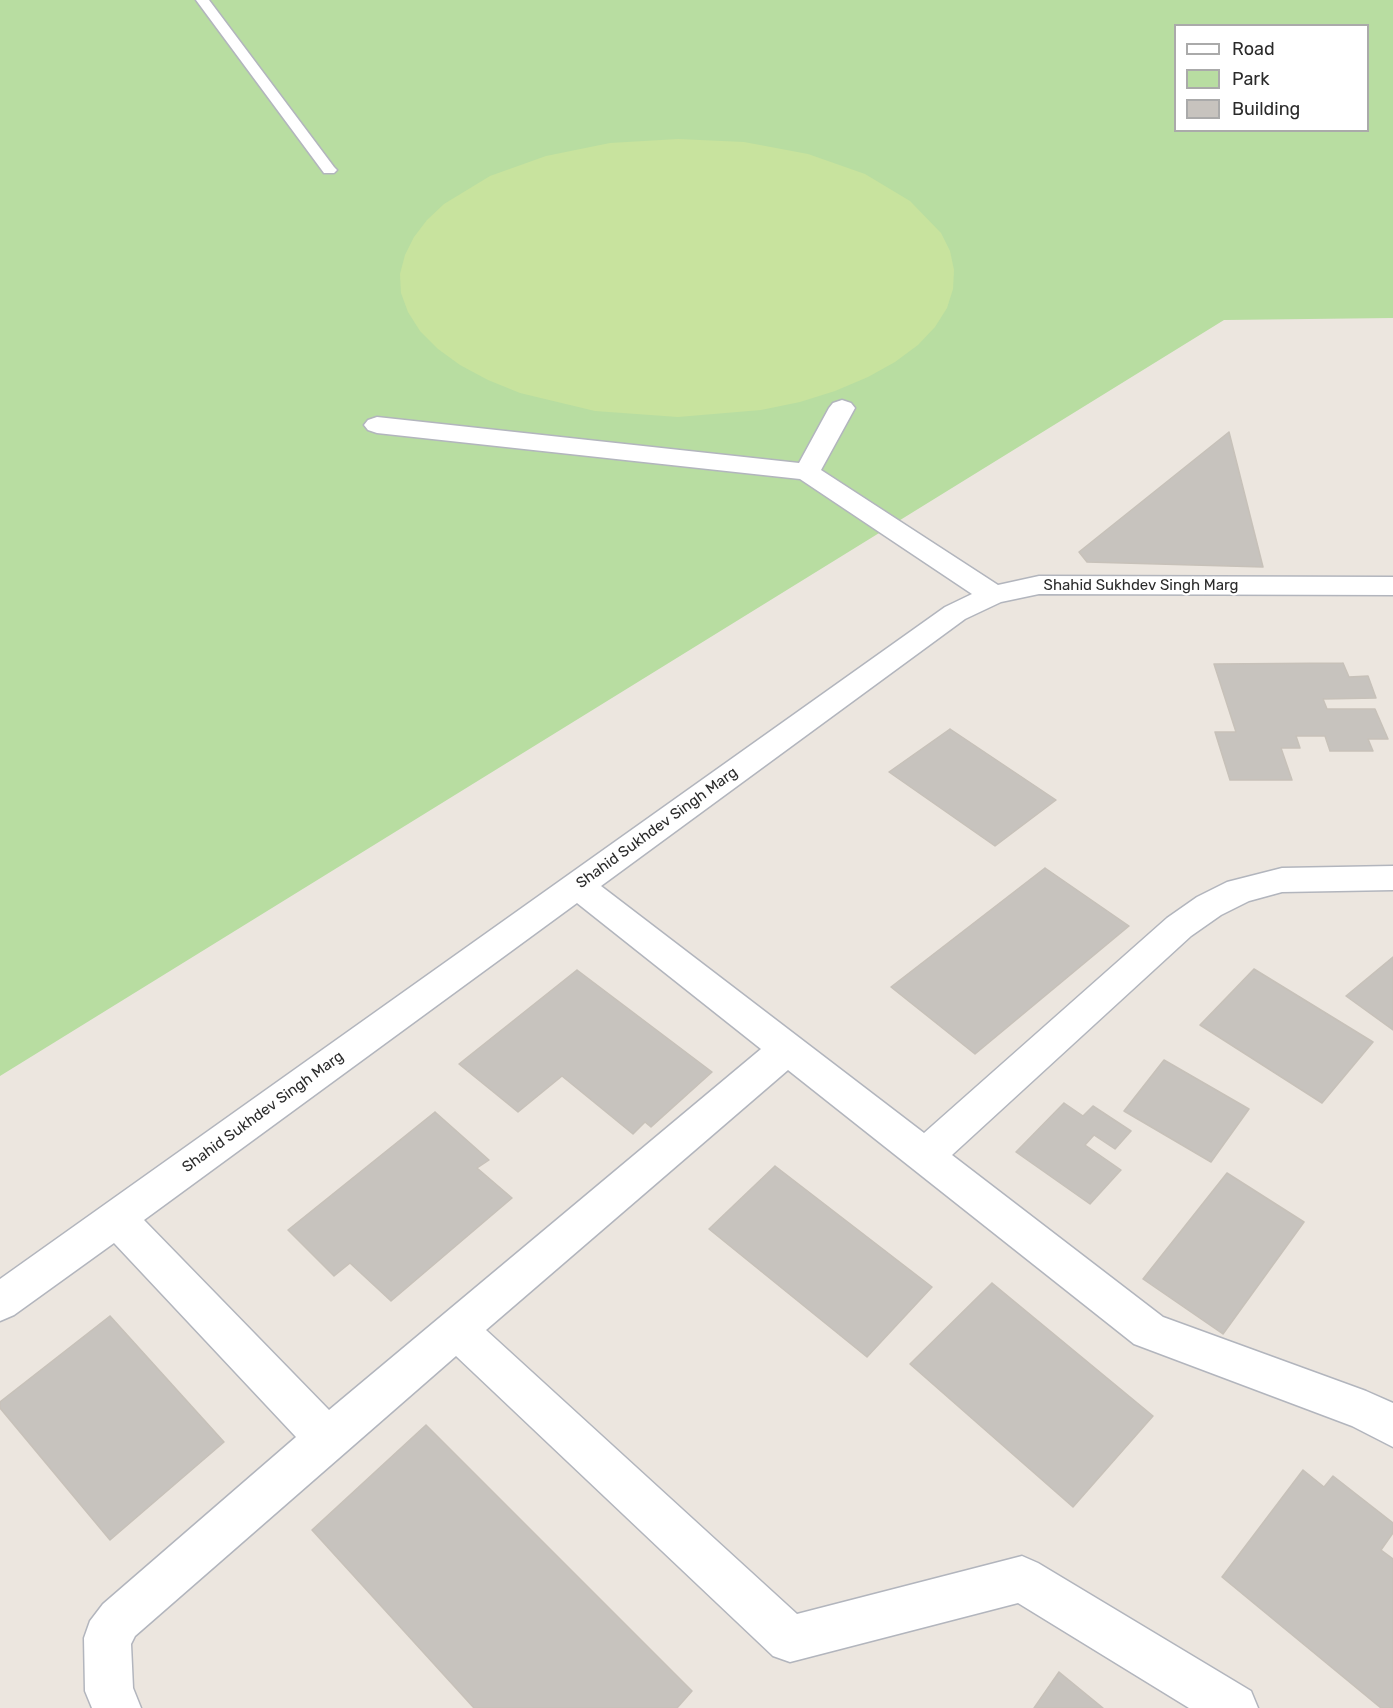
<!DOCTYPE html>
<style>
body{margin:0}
#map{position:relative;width:1393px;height:1708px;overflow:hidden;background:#ece6df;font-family:Rubik,sans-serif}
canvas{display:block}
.legend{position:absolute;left:1174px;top:24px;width:195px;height:108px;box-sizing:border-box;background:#fff;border:2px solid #aaa;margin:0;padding:8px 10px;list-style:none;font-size:18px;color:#2b2b2b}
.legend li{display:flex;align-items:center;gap:12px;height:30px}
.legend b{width:30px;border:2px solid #aaa}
</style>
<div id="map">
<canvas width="1393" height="1708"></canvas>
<ul class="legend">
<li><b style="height:8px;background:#fff"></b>Road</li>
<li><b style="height:16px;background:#b8dda1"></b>Park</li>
<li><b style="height:16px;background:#c7c3be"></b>Building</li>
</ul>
</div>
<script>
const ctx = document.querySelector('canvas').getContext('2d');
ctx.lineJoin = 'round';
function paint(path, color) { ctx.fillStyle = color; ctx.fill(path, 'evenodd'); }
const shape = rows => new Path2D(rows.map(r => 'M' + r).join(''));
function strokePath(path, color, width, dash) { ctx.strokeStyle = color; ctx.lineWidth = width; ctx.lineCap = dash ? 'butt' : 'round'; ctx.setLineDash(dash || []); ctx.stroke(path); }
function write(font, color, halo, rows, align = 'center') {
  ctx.font = font + ' Rubik,sans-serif'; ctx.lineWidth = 4.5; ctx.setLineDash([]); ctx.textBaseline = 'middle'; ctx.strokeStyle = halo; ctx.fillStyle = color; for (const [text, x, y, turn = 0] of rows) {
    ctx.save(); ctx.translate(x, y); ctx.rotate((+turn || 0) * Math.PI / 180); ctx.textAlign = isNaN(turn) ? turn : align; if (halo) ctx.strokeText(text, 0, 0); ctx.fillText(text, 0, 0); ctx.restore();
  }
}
const green = shape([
 [0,0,1393,0,1393,318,1224,320,0,1076],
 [1176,26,1368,26,1368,130,1176,130]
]);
const pitch = shape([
 [678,139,744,142,808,154,865,174,910,201,941,233,950,251,954,270,953,289,947,308,935,327,918,345,895,362,868,377,835,391,800,402,761,410,678,417,595,411,520,393,488,380,460,365,438,349,420,331,408,312,401,293,400,274,405,255,414,237,427,220,444,204,490,176,546,156,610,143]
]);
const building = shape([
 [1229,432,1263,567,1087,562,1079,552,1229,432],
 [1343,663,1349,677,1368,676,1376,698,1323,699,1327,709,1375,709,1388,739,1368,739,1373,751,1330,751,1325,736,1296,736,1300,748,1281,748,1292,780,1230,780,1215,732,1236,732,1214,664,1343,663],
 [950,729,1056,800,995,846,889,772,950,729],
 [1045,868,1129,926,975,1054,891,987,1045,868],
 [1393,957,1393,1030,1346,996,1393,957],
 [1254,969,1373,1042,1322,1103,1200,1025,1254,969],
 [577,970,712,1072,651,1127,645,1122,633,1134,562,1076,518,1112,459,1064,577,970],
 [1164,1060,1249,1109,1211,1162,1124,1111,1164,1060],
 [1064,1103,1083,1116,1093,1106,1131,1131,1115,1149,1094,1135,1085,1145,1121,1170,1090,1204,1016,1152,1064,1103],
 [435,1112,489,1160,477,1168,512,1198,391,1301,350,1263,334,1276,288,1230,435,1112],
 [775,1166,932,1287,867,1357,709,1229,775,1166],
 [1227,1173,1304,1222,1223,1334,1143,1279,1227,1173],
 [992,1283,1153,1416,1073,1507,910,1364,992,1283],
 [110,1316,224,1442,110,1540,0,1408,0,1402,110,1316],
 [426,1425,692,1691,677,1708,474,1708,312,1530,426,1425],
 [1303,1470,1324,1487,1333,1476,1393,1523,1393,1533,1381,1550,1393,1559,1393,1708,1381,1708,1222,1577,1303,1470],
 [1059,1672,1103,1708,1034,1708,1059,1672]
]);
const service = shape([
 [196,0,209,0,334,167,337,170,334,173,324,173,196,0]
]);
const minor = shape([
 [842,400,851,403,855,408,821,470,998,585,1039,576,1393,577,1393,595,1039,594,1001,602,965,619,601,886,924,1133,1167,918,1197,897,1227,882,1282,868,1393,866,1393,890,1282,892,1249,901,1221,915,1191,936,952,1155,1163,1317,1366,1391,1393,1403,1393,1447,1352,1426,1134,1344,788,1070,486,1330,797,1614,1022,1556,1038,1563,1251,1691,1258,1708,1189,1708,1018,1603,790,1662,773,1656,456,1356,135,1636,131,1644,133,1688,141,1708,92,1708,85,1691,84,1638,90,1621,103,1604,296,1437,114,1243,14,1315,0,1321,0,1279,945,607,972,594,800,479,377,433,368,430,364,425,368,420,377,417,799,463,829,408,833,403,842,400],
 [577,903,761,1049,329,1410,144,1220,577,903]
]);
const streetNames = [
 ["Shahid Sukhdev Singh Marg",1141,586],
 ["Shahid Sukhdev Singh Marg",657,828,-36],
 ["Shahid Sukhdev Singh Marg",263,1112,-36]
];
paint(green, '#b8dda1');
paint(pitch, '#c8e39e');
paint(building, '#c7c3be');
strokePath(building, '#c7c1b9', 1.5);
strokePath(service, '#b2b5bd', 3);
strokePath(minor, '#b2b5bd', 3);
paint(service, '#fff');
paint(minor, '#fff');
write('15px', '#2b2b2b', '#fff', streetNames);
</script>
